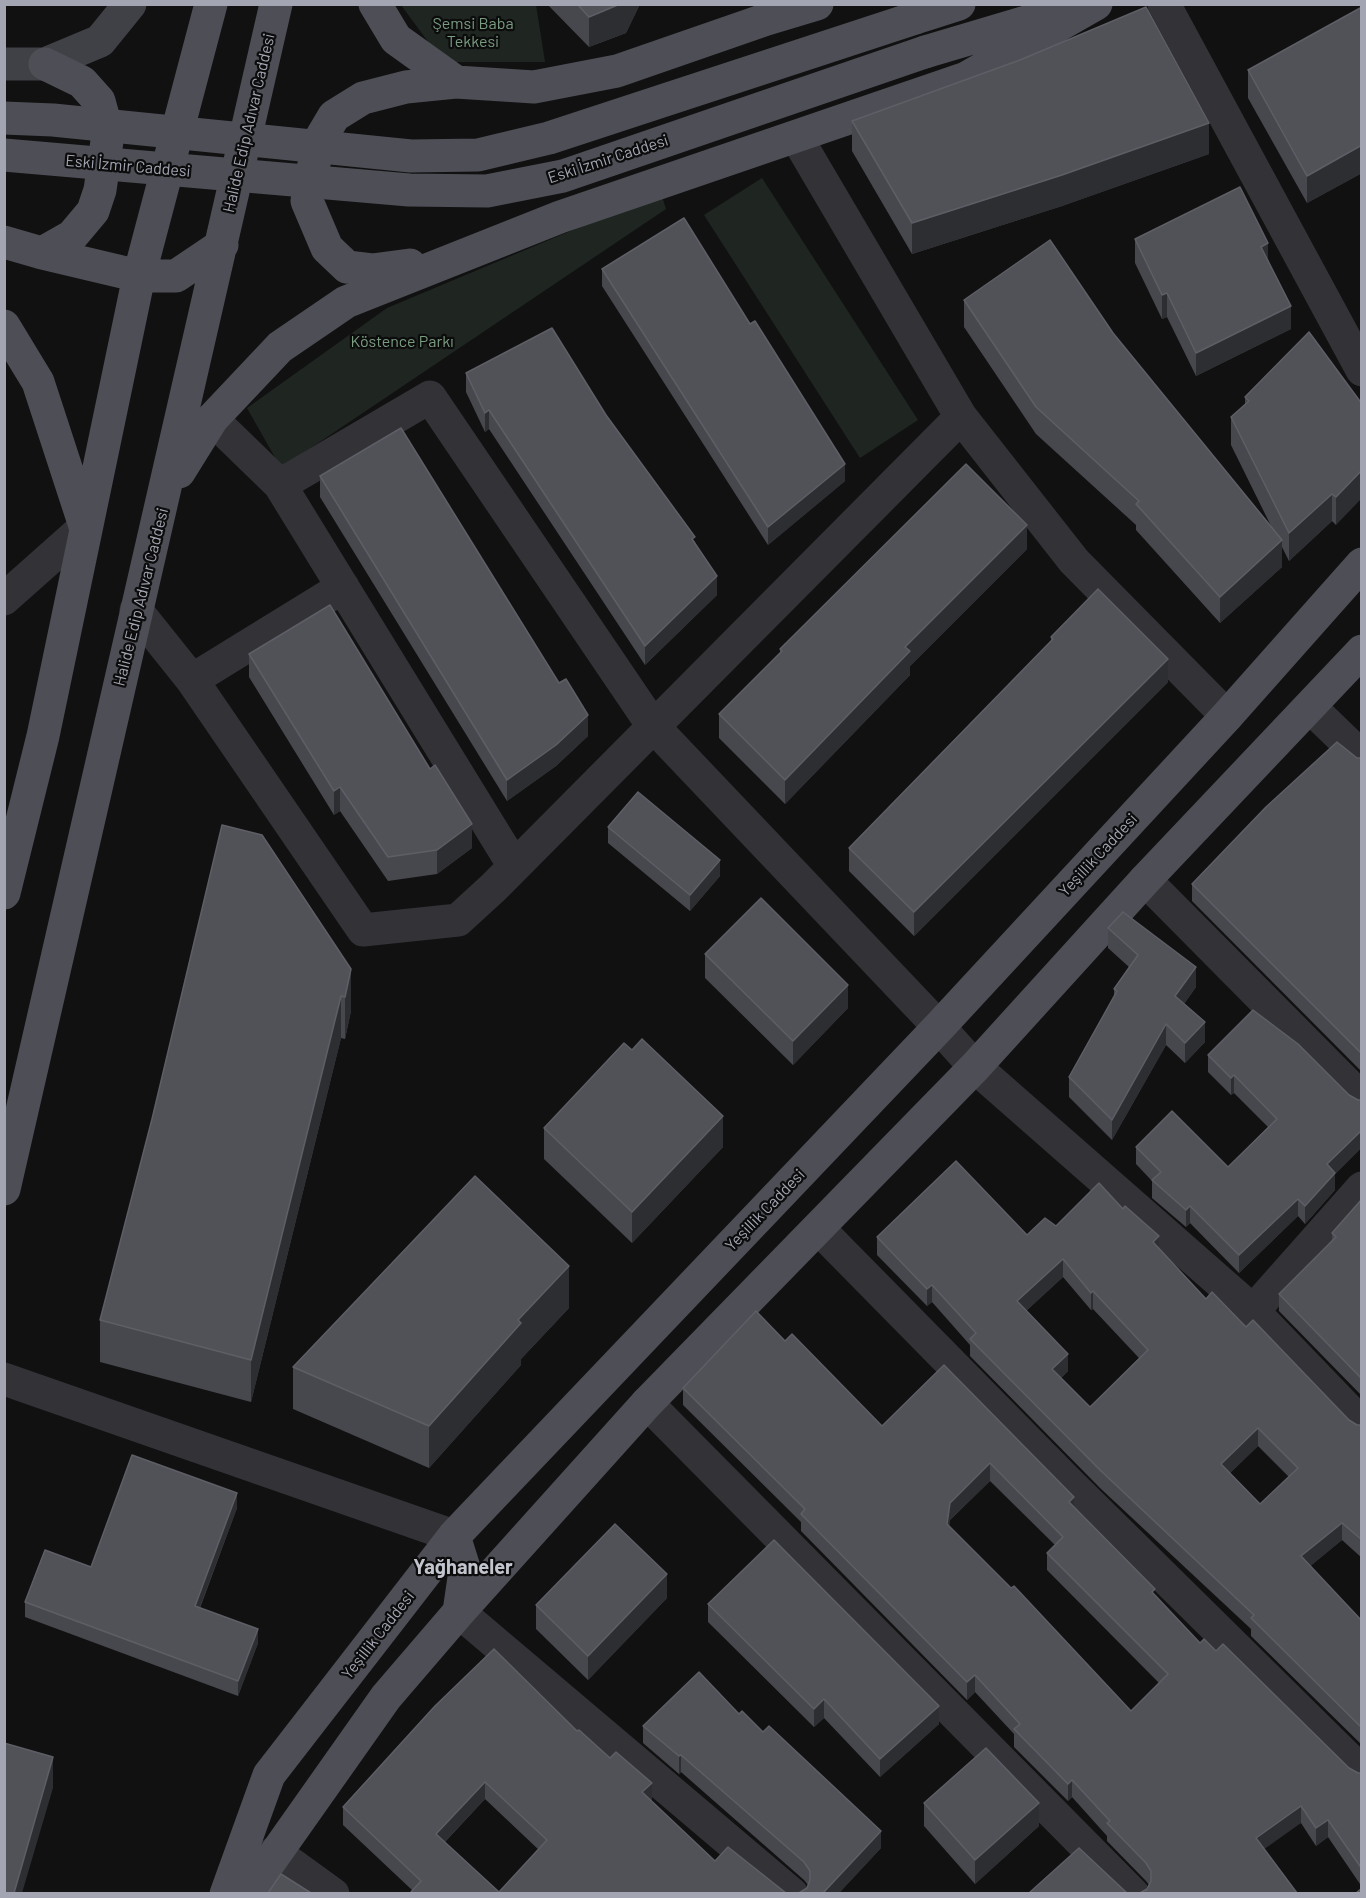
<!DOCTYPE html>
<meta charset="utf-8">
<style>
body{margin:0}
#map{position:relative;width:1366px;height:1898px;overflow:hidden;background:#111112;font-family:Barlow,sans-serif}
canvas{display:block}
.frame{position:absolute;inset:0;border:6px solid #a3a6b2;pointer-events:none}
</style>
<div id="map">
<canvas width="1366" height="1898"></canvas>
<div class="frame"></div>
</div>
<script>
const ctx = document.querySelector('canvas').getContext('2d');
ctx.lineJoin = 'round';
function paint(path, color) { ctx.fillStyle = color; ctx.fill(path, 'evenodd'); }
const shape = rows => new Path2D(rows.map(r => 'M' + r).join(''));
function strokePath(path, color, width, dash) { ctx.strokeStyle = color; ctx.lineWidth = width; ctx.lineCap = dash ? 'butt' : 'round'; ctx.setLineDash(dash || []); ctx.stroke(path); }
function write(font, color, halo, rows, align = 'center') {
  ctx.font = font + ' Barlow,sans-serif'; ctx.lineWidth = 4.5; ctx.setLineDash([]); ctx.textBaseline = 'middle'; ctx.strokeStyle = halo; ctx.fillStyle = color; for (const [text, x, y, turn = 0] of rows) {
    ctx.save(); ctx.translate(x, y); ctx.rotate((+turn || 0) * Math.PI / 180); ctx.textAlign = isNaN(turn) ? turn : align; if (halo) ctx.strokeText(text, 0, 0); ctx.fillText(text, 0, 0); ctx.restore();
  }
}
const green = shape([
 [401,5,536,5,545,62,443,62],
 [762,178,918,420,860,458,704,215],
 [661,193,666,209,281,468,247,408,387,308]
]);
const minor = shape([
 [1164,4,1362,370],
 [797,138,961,417,1074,561,1227,716],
 [212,419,280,485,514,866],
 [280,485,430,397,653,726,939,1027],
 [4,599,85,527],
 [136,610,192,680,363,930,458,920,494,887,961,417],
 [192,680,343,587],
 [1310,707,1362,757],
 [1145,880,1362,1099],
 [818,1228,1067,1481,1362,1772],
 [1253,1311,1362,1188],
 [4,1379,454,1536],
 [647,1403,1133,1894],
 [459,1612,792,1894],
 [275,1852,333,1894]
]);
const tertiary = shape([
 [939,1027,975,1067,1253,1311,1362,1424]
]);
const secondary = shape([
 [4,64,45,64,100,41,130,4]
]);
const primary = shape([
 [375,4,396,39,456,82,534,87,617,71,767,19,817,4],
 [915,18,959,4],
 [925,52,1053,14],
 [4,242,42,253,72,236,93,211,100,190,108,134,99,101,82,82,45,64],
 [42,253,139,276,176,276,222,245],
 [410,265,372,270,347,267,327,248,307,201,318,143,334,116,363,98,406,87,456,82],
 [4,326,38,382,85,526],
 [179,472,212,419,280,347,346,302,560,217,966,78,1096,4],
 [4,893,43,736,139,276,211,4],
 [4,1189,276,4],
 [454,1536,465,1571,459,1612],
 [226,1894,269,1775,454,1536,939,1027,1227,716,1362,564],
 [247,1894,386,1697,459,1612,647,1403,975,1067,1145,880,1362,651]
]);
const primaryBridge = shape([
 [4,118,53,120,411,156,478,155,549,138,915,18],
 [4,155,409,190,487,191,563,176,925,52]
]);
const wall = shape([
 [547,4,640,4,626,33,589,47],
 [1362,7,1362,173,1307,203,1248,98,1248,70],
 [852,121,1209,154,1062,206,912,254,852,151],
 [1135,239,1268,259,1291,329,1196,376,1167,317,1162,319,1135,263],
 [602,269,845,481,768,545,602,286],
 [1362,281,1362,308,1360,306,1360,282],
 [964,300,1113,333,1273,530,1231,445,1231,417,1245,404,1245,397,1362,404,1336,525,1332,521,1289,561,1282,547,1282,567,1220,623,1136,530,1136,525,1036,434,964,327],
 [466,373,606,415,695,542,717,595,645,665,489,429,485,432,466,392],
 [320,476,588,736,556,766,507,801,320,497],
 [1027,549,910,666,910,675,785,804,719,738,719,714,780,653,780,649],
 [1051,637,1168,682,914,936,849,871,849,848,1051,641],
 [249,654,430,769,472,848,437,874,388,881,340,811,334,815,249,677],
 [1357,758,1362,758,1362,1072,1192,901,1192,884],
 [608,827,720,876,690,911,608,843],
 [1108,928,1196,987,1184,1004,1205,1042,1185,1063,1166,1045,1112,1140,1069,1097,1069,1077,1114,996,1114,989,1129,967,1108,948],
 [705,954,848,1008,793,1065,705,978],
 [351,969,351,1011,345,1039,341,1038,251,1402,100,1362,100,1320],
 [1208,1055,1349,1095,1358,1100,1362,1100,1362,1147,1335,1174,1335,1190,1305,1224,1298,1216,1239,1273,1190,1223,1186,1227,1152,1198,1152,1181,1136,1164,1136,1147,1228,1167,1268,1127,1234,1093,1231,1095,1208,1072],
 [544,1128,723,1147,632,1243,544,1159],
 [1362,1199,1362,1396,1279,1311,1279,1294,1332,1241,1332,1233],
 [1056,1226,1159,1249,1206,1299,1246,1327,1349,1420,1357,1425,1362,1425,1362,1558,1342,1540,1310,1566,1362,1621,1362,1745,1251,1636,1251,1629,1100,1488,970,1356,970,1345,932,1302,927,1306,877,1255,877,1237,1027,1235],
 [1063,1277,1091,1310,1093,1309,1139,1358,1090,1407,1061,1378,1068,1371,1026,1311],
 [1258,1446,1289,1477,1260,1504,1230,1473],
 [569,1308,521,1359,521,1365,429,1468,293,1409,293,1367],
 [785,1341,882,1426,944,1365,1155,1596,1200,1643,1216,1651,1349,1768,1358,1773,1362,1773,1362,1887,1328,1837,1316,1846,1301,1823,1147,1889,1149,1885,1146,1881,1107,1841,1107,1836,1072,1797,1068,1801,1014,1747,1014,1734,975,1692,967,1700,801,1531,801,1522,683,1405,683,1388],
 [990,1481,1055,1545,1047,1553,1047,1570,1159,1683,1131,1711,949,1526,950,1520],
 [237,1508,200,1608,258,1643,238,1696,25,1617,25,1602,91,1567],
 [667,1598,588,1680,536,1629,536,1605],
 [708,1604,939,1724,880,1777,824,1718,814,1727,708,1622],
 [739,1714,881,1848,839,1893,799,1893,807,1888,808,1885,804,1880,681,1772,679,1774,643,1743,643,1726],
 [577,1731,652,1800,651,1801,715,1861,786,1893,411,1893,412,1890,343,1825,343,1807],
 [485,1799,539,1850,499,1892,445,1842],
 [924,1803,1039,1826,975,1884,924,1826]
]);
const shadedWall = shape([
 [620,4,640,4,626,33,589,47,589,17],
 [1209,123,1209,154,1062,206,912,254,912,223],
 [1362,145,1362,173,1307,203,1307,176],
 [1268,243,1268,267,1261,247],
 [1167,293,1167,317,1162,319,1162,295],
 [1291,306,1291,329,1196,376,1196,353],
 [489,410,489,429,485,432,485,413],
 [845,464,845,481,768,545,768,527],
 [1362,470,1362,498,1336,525,1336,497],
 [1332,494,1332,521,1289,561,1289,533],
 [1027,525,1027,549,910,666,910,675,785,804,785,780,905,647],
 [1282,540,1282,567,1220,623,1220,597],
 [717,576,717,595,645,665,645,646],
 [1168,659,1168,682,914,936,914,912],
 [588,715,588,736,556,766,507,801,507,780],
 [340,787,340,811,334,815,334,791],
 [472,824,472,848,437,874,437,850],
 [720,860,720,876,690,911,690,895],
 [1196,967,1196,987,1175,1016,1175,996],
 [351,969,351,1011,345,1039,345,997],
 [848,985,848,1008,793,1065,793,1041],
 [341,996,341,1038,251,1402,251,1360],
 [1205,1022,1205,1042,1185,1063,1185,1043],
 [1166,1024,1166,1045,1112,1140,1112,1120],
 [1234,1075,1234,1093,1231,1095,1231,1078],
 [723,1116,723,1147,632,1243,632,1212],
 [1362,1130,1362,1147,1335,1174,1335,1190,1305,1224,1305,1206,1327,1164],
 [1298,1199,1298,1216,1239,1273,1239,1255],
 [1190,1206,1190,1223,1186,1227,1186,1210],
 [1159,1236,1159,1254,1153,1242],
 [1063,1259,1063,1277,1017,1319,1017,1301],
 [569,1266,569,1308,521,1359,521,1365,429,1468,429,1426,518,1320],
 [932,1285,932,1302,927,1306,927,1289],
 [1093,1291,1093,1309,1091,1310,1091,1293],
 [1068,1354,1068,1371,1052,1386,1052,1369],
 [1258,1428,1258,1446,1221,1482,1221,1464],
 [990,1463,990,1481,950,1520,947,1542,947,1524,950,1503],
 [237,1493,237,1508,195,1620,195,1606],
 [1074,1497,1074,1514,1069,1502],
 [1342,1523,1342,1540,1301,1574,1301,1556],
 [667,1574,667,1598,588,1680,588,1656],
 [258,1629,258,1643,238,1696,238,1681],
 [975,1675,975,1692,967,1700,967,1682],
 [824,1699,824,1718,814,1727,814,1709],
 [939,1706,939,1724,880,1777,880,1759],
 [681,1755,681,1772,679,1774,679,1756],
 [53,1757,53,1788,22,1893,14,1893],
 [1072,1780,1072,1797,1068,1801,1068,1784],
 [485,1782,485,1799,436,1851,436,1834],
 [652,1783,652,1800,642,1810,642,1792],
 [1039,1803,1039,1826,975,1884,975,1860],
 [1301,1806,1301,1823,1256,1855,1256,1838],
 [1328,1820,1328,1837,1316,1846,1316,1828],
 [881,1831,881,1848,839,1893,823,1893]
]);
const building = shape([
 [577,4,620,4,589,17,577,4],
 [1146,7,1209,123,1062,175,912,223,852,121,1020,60,1146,7],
 [1362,7,1362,145,1307,176,1248,70,1362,7],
 [1240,187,1268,243,1261,247,1291,306,1196,353,1167,293,1162,295,1135,239,1240,187],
 [684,218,750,324,755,321,845,464,768,527,602,269,684,218],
 [1050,240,1113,333,1282,540,1220,597,1136,504,1139,501,1036,407,964,300,1050,240],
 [552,328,606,415,695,537,692,539,717,576,645,646,489,410,485,413,466,373,552,328],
 [1309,332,1362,404,1362,470,1336,497,1332,494,1289,533,1231,417,1249,401,1245,397,1309,332],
 [401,428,559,683,566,679,588,715,556,745,507,780,320,476,401,428],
 [966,464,1027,525,905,647,910,651,785,780,719,714,782,651,780,649,966,464],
 [1098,589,1168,659,914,912,849,848,1053,639,1051,637,1098,589],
 [330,605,430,769,435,765,472,824,437,850,388,857,340,787,334,791,249,654,330,605],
 [1337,742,1357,758,1362,758,1362,1054,1192,884,1266,807,1337,742],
 [638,792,720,860,690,895,608,827,638,792],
 [222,825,262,835,351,969,345,997,341,996,251,1360,100,1320,152,1119,222,825],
 [761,898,848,985,793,1041,705,954,761,898],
 [1123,912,1196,967,1175,996,1205,1022,1185,1043,1166,1024,1112,1120,1069,1077,1117,991,1114,989,1138,955,1108,928,1123,912],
 [1253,1010,1298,1044,1349,1095,1358,1100,1362,1100,1362,1130,1327,1164,1335,1173,1305,1206,1298,1199,1239,1255,1190,1206,1186,1210,1152,1180,1161,1172,1136,1147,1172,1111,1228,1167,1277,1119,1234,1075,1231,1078,1208,1055,1253,1010],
 [642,1039,723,1116,632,1212,544,1128,624,1043,632,1050,642,1039],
 [956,1161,1027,1235,1045,1218,1056,1226,1099,1183,1123,1209,1125,1206,1159,1236,1153,1242,1206,1299,1212,1292,1246,1327,1253,1320,1349,1420,1357,1425,1362,1425,1362,1540,1342,1523,1301,1556,1362,1621,1362,1728,1251,1618,1254,1615,1100,1470,970,1339,976,1333,932,1285,927,1289,877,1237,956,1161],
 [1063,1259,1091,1293,1093,1291,1148,1350,1090,1407,1052,1369,1068,1354,1017,1301,1063,1259],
 [1258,1428,1298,1468,1260,1504,1221,1464,1258,1428],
 [475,1176,569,1266,518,1320,521,1323,429,1426,293,1367,475,1176],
 [1362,1199,1362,1379,1279,1294,1336,1237,1332,1233,1362,1199],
 [756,1311,785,1341,792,1334,882,1426,944,1365,1074,1497,1069,1502,1155,1589,1152,1592,1200,1643,1204,1639,1216,1651,1223,1644,1349,1768,1358,1773,1362,1773,1362,1869,1328,1820,1316,1828,1301,1806,1256,1838,1297,1893,1140,1893,1147,1889,1151,1881,1151,1871,1146,1863,1107,1823,1110,1821,1072,1780,1068,1784,1014,1729,1020,1724,975,1675,967,1682,801,1514,805,1509,683,1388,756,1311],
 [990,1463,1063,1537,1047,1553,1168,1674,1131,1711,1014,1586,1011,1588,947,1524,950,1503,990,1463],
 [132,1455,237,1493,195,1606,258,1629,238,1681,25,1602,45,1550,91,1567,132,1455],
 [615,1524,667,1574,588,1656,536,1605,615,1524],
 [774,1540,939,1706,880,1759,824,1699,814,1709,708,1604,774,1540],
 [494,1649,577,1731,579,1730,610,1758,616,1752,652,1783,642,1792,715,1861,728,1847,786,1893,412,1893,411,1892,421,1881,343,1807,435,1706,494,1649],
 [485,1782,547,1840,499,1892,436,1834,485,1782],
 [699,1672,739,1714,742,1711,763,1732,769,1726,881,1831,823,1893,799,1893,807,1888,810,1880,810,1871,804,1862,681,1755,679,1756,643,1726,699,1672],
 [4,1743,53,1757,14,1893,4,1893,4,1743],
 [986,1748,1039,1803,975,1860,924,1803,986,1748],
 [1079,1848,1127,1893,1029,1893,1079,1848],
 [281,1874,311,1893,268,1893,281,1874],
 [1362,1888,1362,1893,1356,1893,1362,1888]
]);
const parkNames = [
 ["Şemsi Baba",473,24],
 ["Tekkesi",473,42],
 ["Köstence Parkı",402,342]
];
const streetNames = [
 ["Halide Edip Adıvar Caddesi",249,123,-77],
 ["Eski İzmir Caddesi",608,159,-18],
 ["Eski İzmir Caddesi",128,166,5],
 ["Halide Edip Adıvar Caddesi",141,597,-76],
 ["Yeşillik Caddesi",1098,855,-47],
 ["Yeşillik Caddesi",765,1210,-46],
 ["Yeşillik Caddesi",378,1635,-52]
];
const quarterNames = [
 ["Yağhaneler",463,1567]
];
paint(green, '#1f2621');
strokePath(minor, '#323237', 33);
strokePath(tertiary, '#323237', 33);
strokePath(secondary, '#404147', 33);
strokePath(primary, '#4e4f56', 33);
strokePath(primaryBridge, '#4e4f56', 33);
paint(wall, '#47484d');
paint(shadedWall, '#2d2e31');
paint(building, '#515258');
strokePath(building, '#5e5f66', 1.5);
write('16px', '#7a9c80', '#0c0c0d', parkNames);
write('16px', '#a3a6b2', '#0c0c0d', streetNames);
write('bold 20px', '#c3c5ce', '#0c0c0d', quarterNames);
</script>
